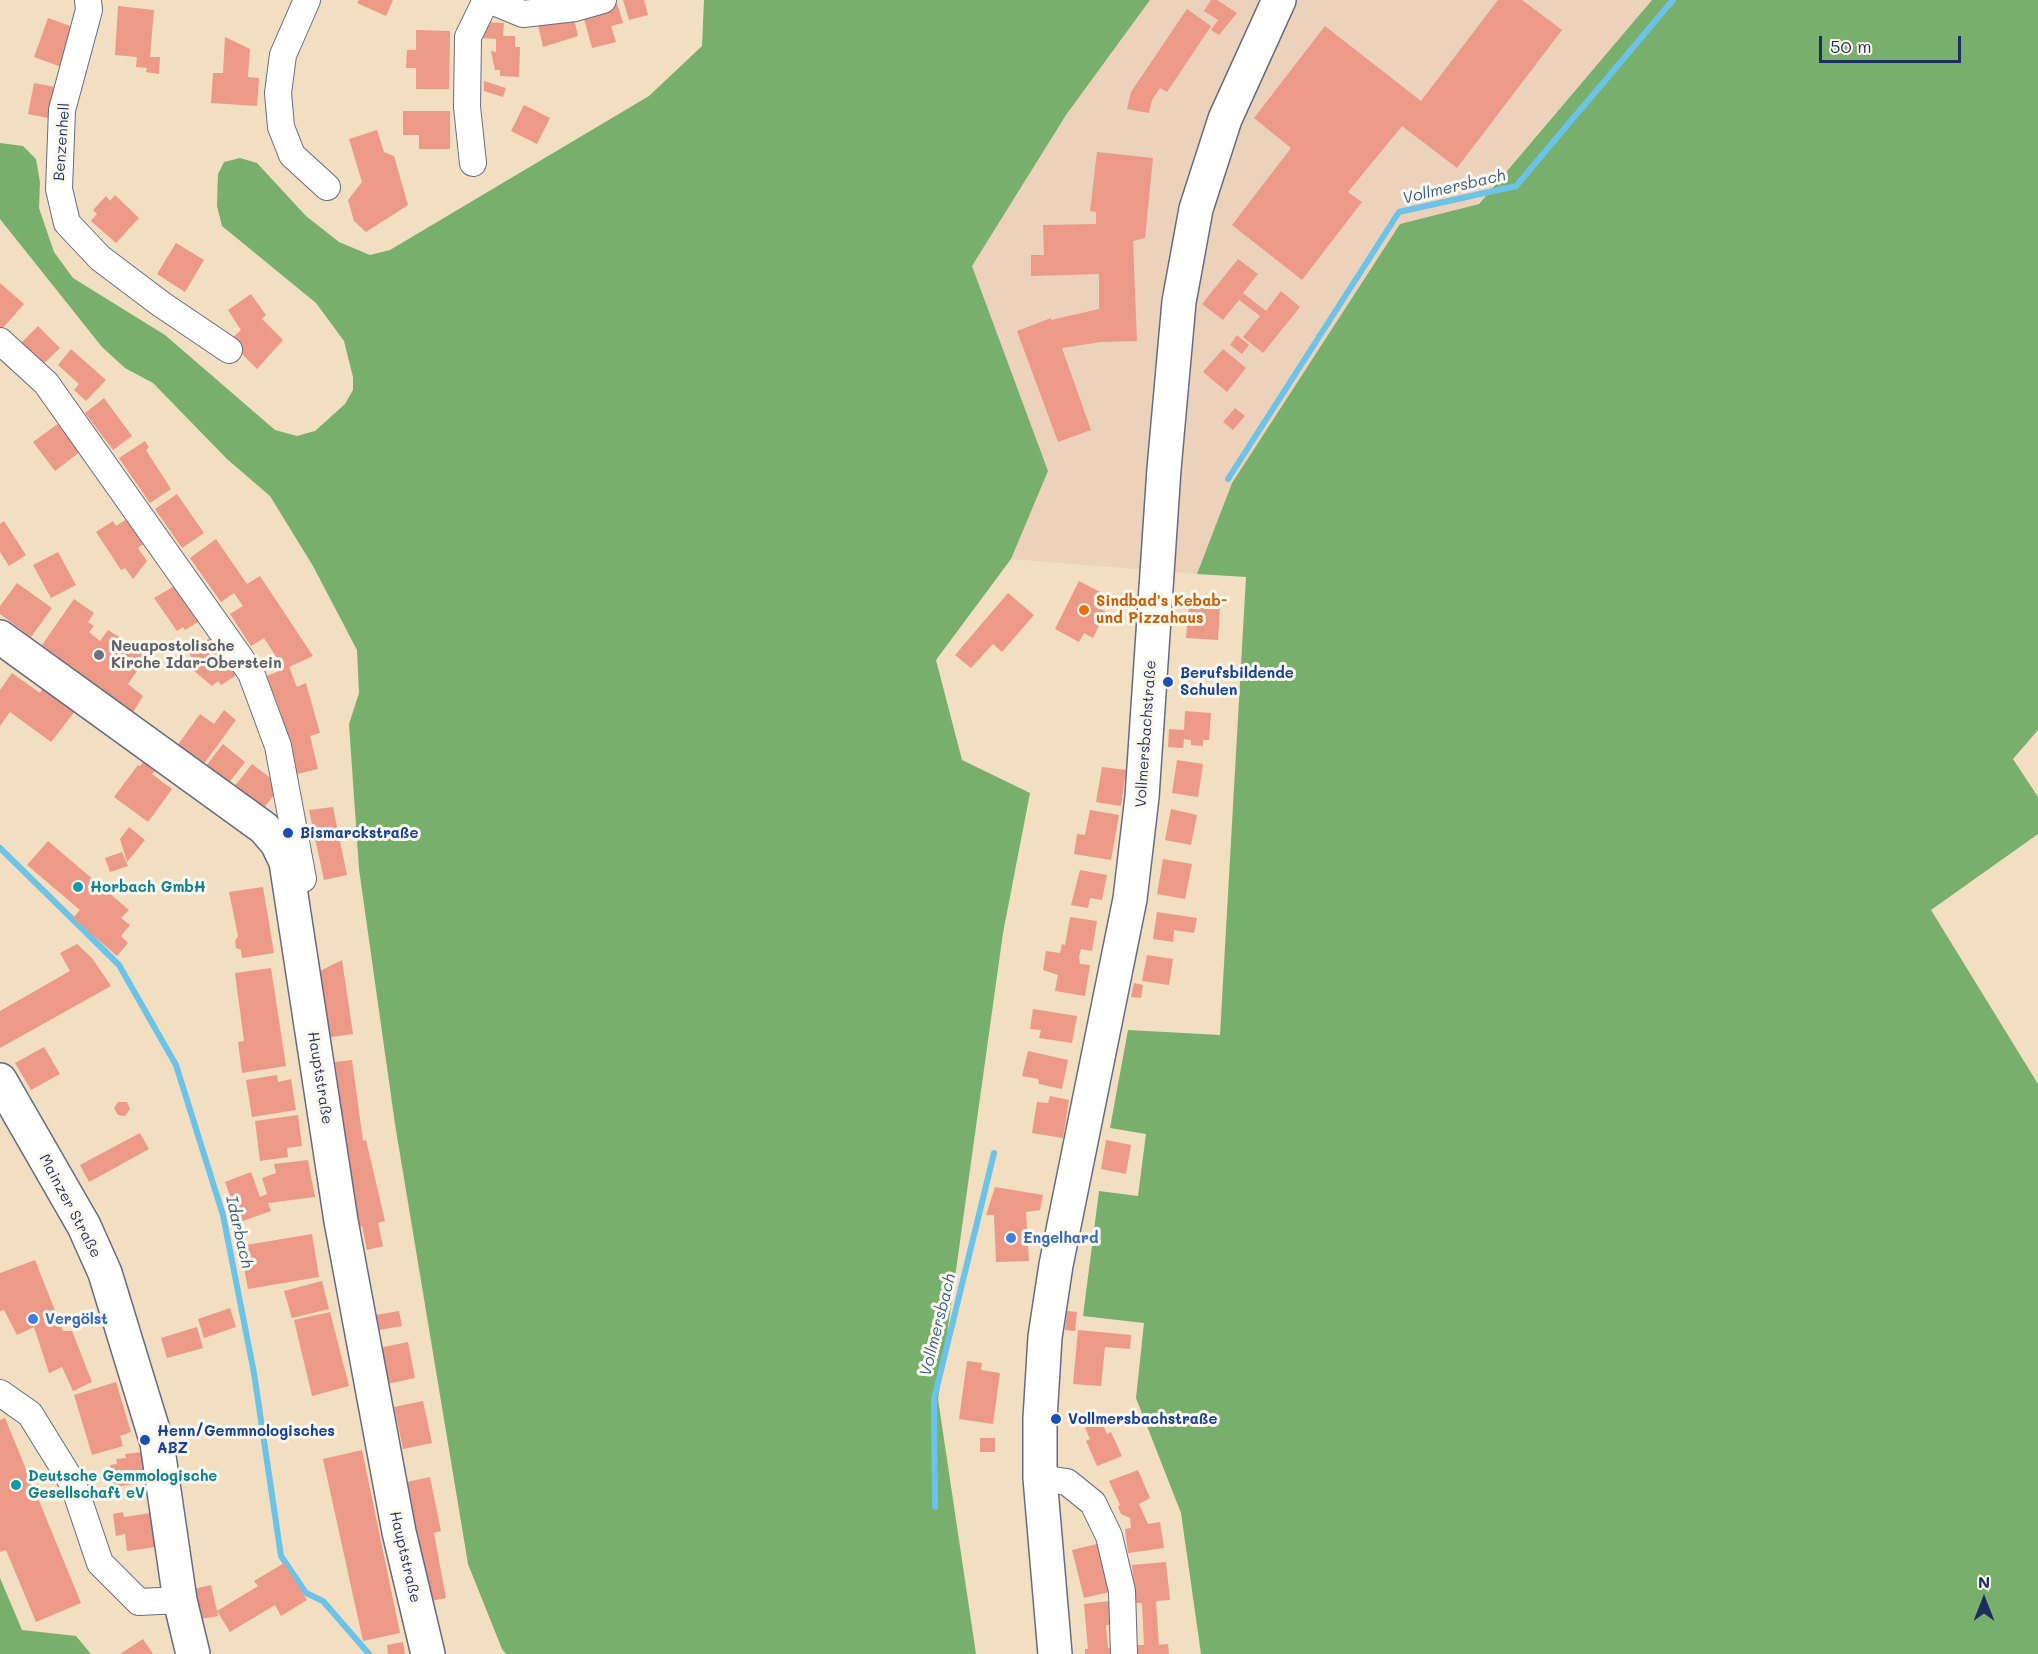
<!DOCTYPE html>
<meta charset="utf-8">
<style>
body{margin:0}
#map{position:relative;width:2038px;height:1654px;overflow:hidden;background:#f2dec0;font-family:Mali,sans-serif}
canvas{display:block}
.north{position:absolute;left:1954px;top:1570px;width:60px;height:60px;-webkit-text-stroke:4px #fbf7ec;paint-order:stroke;rotate:0deg;font-size:16px;font-weight:700;line-height:24px;text-align:center;color:#1b2f5e}
.north::after{content:'';display:block;margin:auto;width:21px;height:27px;background:#1b2f5e;clip-path:polygon(50% 0,100% 100%,50% 72%,0 100%)}
.scale{position:absolute;left:1819px;top:36px;width:142px;height:27px;box-sizing:border-box;border:3px solid #1b2f5e;border-top:0;padding-left:8px;font-size:18px;line-height:21px;white-space:nowrap;color:#1b2f5e;-webkit-text-stroke:4px #fbf7ec;paint-order:stroke}
</style>
<div id="map">
<canvas width="2038" height="1654"></canvas>
<div class="north">N</div>
<div class="scale">50 m</div>
</div>
<script>
const ctx = document.querySelector('canvas').getContext('2d');
ctx.lineJoin = 'round';
function paint(path, color) { ctx.fillStyle = color; ctx.fill(path, 'evenodd'); }
const shape = rows => new Path2D(rows.map(r => 'M' + r).join(''));
function strokePath(path, color, width, dash) { ctx.strokeStyle = color; ctx.lineWidth = width; ctx.lineCap = dash ? 'butt' : 'round'; ctx.setLineDash(dash || []); ctx.stroke(path); }
function write(font, color, halo, rows, align = 'center') {
  ctx.font = font + ' Mali,sans-serif'; ctx.lineWidth = 6; ctx.setLineDash([]); ctx.textBaseline = 'middle'; ctx.strokeStyle = halo; ctx.fillStyle = color; for (const [text, x, y, turn = 0] of rows) {
    ctx.save(); ctx.translate(x, y); ctx.rotate((+turn || 0) * Math.PI / 180); ctx.textAlign = isNaN(turn) ? turn : align; if (halo) ctx.strokeText(text, 0, 0); ctx.fillText(text, 0, 0); ctx.restore();
  }
}
const built = shape([
 [1150,0,1652,0,1478,204,1400,224,1232,483,1197,574,1011,559,1048,471,972,266,1066,115]
]);
const forest = shape([
 [704,0,1150,0,1066,115,972,266,1048,471,1011,559,936,660,962,760,1030,793,1003,933,938,1399,976,1654,506,1654,502,1649,468,1564,395,1124,359,869,349,724,359,693,357,650,313,566,270,496,227,459,153,383,125,368,102,347,0,219,0,143,23,146,36,159,40,182,39,208,54,252,73,278,165,335,275,430,297,436,315,431,345,404,353,390,353,377,344,341,316,303,222,226,217,206,218,174,224,162,240,158,257,163,306,216,339,242,370,255,390,250,649,96,702,46],
 [1652,0,2038,0,2038,730,2013,759,2038,797,2038,834,1931,910,2038,1084,2038,1654,1201,1654,1181,1513,1136,1398,1144,1323,1083,1316,1099,1191,1138,1196,1146,1134,1110,1128,1128,1030,1220,1035,1246,577,1197,574,1232,483,1400,224,1479,204],
 [0,1578,22,1630,76,1636,91,1654,0,1654]
]);
const stream = shape([
 [1228,479,1399,212,1516,186,1673,0],
 [0,848,119,965,176,1065,223,1215,254,1373,281,1556,306,1593,323,1601,369,1654],
 [935,1507,934,1399,994,1153]
]);
const building = shape([
 [359,0,393,0,386,16,357,3],
 [623,0,644,0,648,15,629,20],
 [1211,0,1217,0,1237,13,1219,35,1211,30,1218,20,1204,11],
 [1498,0,1522,0,1562,30,1457,168,1402,126,1348,192,1362,202,1302,280,1232,225,1291,148,1254,118,1325,26,1421,101],
 [617,3,623,23,611,26,616,42,592,48,582,11],
 [118,6,154,10,150,57,160,57,159,74,146,72,147,68,136,67,137,57,115,55],
 [1187,9,1211,26,1167,92,1160,88,1152,100,1149,113,1127,109,1131,92],
 [48,18,81,30,67,69,34,57],
 [574,19,578,36,543,47,538,25],
 [483,22,504,23,503,36,515,36,515,47,520,47,519,77,500,76,500,70,495,70,491,51,496,52,496,39,483,38],
 [416,30,450,31,449,89,416,89,416,68,406,68,407,50,416,50],
 [225,37,250,49,248,77,259,78,257,106,211,103,213,73,223,73],
 [484,81,506,88,503,97,484,91],
 [34,83,60,88,53,119,28,114],
 [524,105,550,118,537,144,511,131],
 [403,111,450,111,450,149,419,149,419,135,403,135],
 [377,130,384,152,394,156,408,205,366,232,354,221,348,200,362,182,349,139],
 [1097,152,1153,158,1145,238,1133,241,1137,341,1101,342,1062,348,1091,430,1058,442,1017,331,1051,318,1051,320,1099,309,1099,274,1031,276,1031,255,1044,255,1043,225,1096,224,1096,212,1090,211],
 [115,195,139,218,116,243,91,221,97,214,93,210,106,196,110,201],
 [176,243,204,260,185,292,157,274],
 [1238,259,1258,274,1243,293,1266,311,1281,291,1300,307,1263,353,1243,337,1260,316,1239,300,1223,320,1202,304],
 [0,283,24,304,2,329,0,328],
 [251,294,266,315,262,319,283,340,257,369,229,341,241,330,228,310],
 [38,326,60,348,41,366,20,344],
 [1237,335,1249,345,1242,354,1230,345],
 [71,349,106,380,86,401,74,390,79,384,58,365],
 [1223,349,1246,368,1227,392,1203,372],
 [104,398,132,436,113,450,85,413],
 [1235,408,1245,416,1233,430,1223,422],
 [59,423,81,451,55,471,33,442],
 [145,441,149,447,146,450,171,489,150,503,119,458],
 [177,494,204,533,182,548,155,509],
 [130,517,146,542,138,548,147,561,133,579,125,568,121,570,96,532,113,521,116,526],
 [4,521,26,555,9,566,0,552,0,524],
 [216,539,247,584,260,576,313,656,289,667,297,687,306,683,320,733,310,736,318,769,297,774,281,714,267,676,284,669,264,638,251,646,230,614,243,606,234,593,221,602,190,558],
 [58,552,76,585,51,598,33,565],
 [1079,581,1106,595,1099,608,1106,612,1093,638,1084,633,1079,642,1055,629],
 [17,583,52,608,31,637,0,614,0,606],
 [178,584,201,620,185,630,183,627,177,631,154,598],
 [1008,593,1034,615,1002,652,993,644,971,668,955,655],
 [74,599,94,613,88,622,94,626,89,632,100,641,108,630,148,655,128,684,143,696,132,714,42,645],
 [1189,605,1220,607,1218,640,1186,638],
 [213,636,238,674,221,685,218,681,212,686,188,666,193,659,188,652],
 [12,673,40,693,44,686,76,710,51,742,10,712,0,726,0,690],
 [224,710,236,720,203,765,177,746,200,714,214,724],
 [1185,711,1211,713,1209,740,1203,740,1203,746,1191,745,1191,740,1184,739,1183,748,1168,747,1169,729,1184,730],
 [223,744,245,762,228,784,206,766],
 [1177,760,1203,764,1198,797,1172,793],
 [143,762,155,771,152,774,172,789,148,822,114,797,138,765,140,766],
 [252,764,281,786,263,809,234,787],
 [1102,767,1126,770,1121,806,1096,802],
 [333,807,347,875,324,880,309,810],
 [1171,809,1197,815,1191,845,1165,840],
 [1090,810,1119,815,1111,860,1074,854,1077,834,1085,835],
 [129,827,145,840,127,862,120,839],
 [48,841,129,910,121,918,130,925,121,936,128,943,117,956,73,918,80,910,27,865],
 [122,852,128,866,110,872,105,858],
 [1163,859,1192,864,1185,899,1157,894],
 [1080,870,1107,875,1102,900,1090,898,1088,908,1071,905],
 [263,887,274,953,242,958,241,950,236,948,235,941,238,936,229,892],
 [1157,912,1197,918,1194,933,1174,930,1173,942,1153,939],
 [1070,917,1097,921,1092,951,1081,949,1079,957,1080,964,1090,965,1085,996,1055,991,1058,975,1043,970,1046,951,1060,953,1062,944,1065,945],
 [77,944,92,958,111,986,0,1048,0,1011,70,971,60,953],
 [1147,955,1173,959,1169,985,1142,981],
 [342,960,353,1034,325,1038,318,972],
 [271,968,286,1066,242,1073,238,1042,244,1041,235,973],
 [1134,983,1143,985,1141,998,1131,997],
 [1033,1009,1077,1016,1072,1043,1039,1038,1041,1030,1030,1029],
 [44,1047,60,1074,31,1090,15,1063],
 [1028,1051,1068,1060,1062,1089,1039,1084,1038,1079,1022,1076],
 [352,1060,363,1141,366,1140,385,1221,378,1223,383,1246,367,1250,362,1226,358,1228,339,1145,346,1144,335,1062],
 [277,1075,278,1082,291,1079,296,1110,252,1117,246,1080],
 [1050,1096,1069,1100,1063,1138,1032,1133,1037,1102,1048,1103],
 [118,1102,127,1102,130,1109,125,1116,118,1115,114,1108],
 [298,1115,302,1146,287,1148,288,1157,260,1161,255,1121],
 [140,1133,149,1149,89,1182,80,1165],
 [1106,1140,1131,1145,1126,1174,1101,1169],
 [308,1160,315,1197,268,1203,271,1211,240,1222,225,1182,251,1172,260,1197,267,1194,262,1178,276,1173,274,1164],
 [995,1187,1043,1195,1040,1210,1026,1212,1029,1261,996,1262,994,1215,986,1215],
 [312,1234,319,1277,248,1289,240,1246],
 [35,1260,63,1331,72,1331,92,1382,73,1391,62,1367,49,1373,34,1327,17,1335,4,1310,0,1311,0,1273],
 [322,1281,329,1309,292,1318,284,1291],
 [230,1308,236,1327,204,1338,198,1319],
 [399,1311,402,1326,379,1330,376,1315],
 [1067,1311,1077,1312,1075,1331,1065,1330],
 [330,1312,349,1386,312,1396,294,1320],
 [197,1327,203,1348,167,1358,161,1338],
 [1078,1330,1131,1335,1130,1349,1105,1347,1101,1386,1073,1384],
 [408,1342,415,1378,387,1384,379,1348],
 [967,1361,982,1363,981,1370,1000,1373,993,1424,959,1419],
 [116,1382,131,1432,120,1436,123,1446,92,1455,74,1395],
 [423,1401,432,1443,403,1449,394,1407],
 [5,1418,81,1603,36,1622,6,1550,0,1552,0,1420],
 [1101,1421,1107,1434,1111,1432,1122,1456,1097,1466,1086,1441,1090,1439,1085,1428],
 [980,1438,995,1438,995,1452,980,1452],
 [362,1450,400,1633,363,1641,323,1459],
 [143,1452,147,1482,113,1487,110,1465,117,1464,116,1459,126,1458,125,1454],
 [1138,1470,1150,1498,1139,1504,1148,1524,1160,1522,1164,1548,1128,1553,1125,1529,1131,1528,1130,1518,1121,1514,1118,1507,1120,1505,1109,1481],
 [430,1477,441,1531,434,1533,446,1598,431,1601,407,1482],
 [123,1512,124,1517,151,1513,156,1547,127,1551,125,1534,116,1536,113,1514],
 [1101,1543,1113,1591,1084,1598,1072,1550],
 [1166,1562,1170,1600,1156,1601,1159,1645,1168,1644,1169,1654,1136,1654,1135,1645,1144,1645,1142,1603,1136,1603,1132,1565],
 [284,1563,307,1600,281,1616,275,1605,230,1632,217,1611,218,1616,201,1619,194,1589,211,1585,217,1611,258,1586,254,1581],
 [1110,1601,1113,1624,1106,1625,1108,1648,1114,1648,1114,1654,1085,1654,1085,1649,1088,1649,1084,1604],
 [143,1639,153,1654,120,1654],
 [403,1642,405,1654,388,1654,387,1645]
]);
const minor = shape([
 [88,0,89,10,62,110,59,189,67,223,100,258,161,304,229,350],
 [307,0,283,55,278,93,281,127,292,155,327,187],
 [489,0,523,14,575,8,603,0],
 [473,163,467,107,468,37,486,0],
 [0,341,46,383,251,673,278,746,303,879],
 [0,1393,30,1414,64,1469,74,1486,100,1563,139,1602,180,1600],
 [1040,1478,1067,1482,1093,1503,1109,1536,1122,1591,1124,1654]
]);
const major = shape([
 [0,637,264,828,277,843,286,862,341,1221,399,1532,428,1654],
 [0,1080,84,1226,105,1273,157,1443,180,1600,193,1654],
 [1055,1654,1040,1478,1040,1419,1045,1337,1056,1265,1130,899,1142,797,1164,469,1179,302,1196,209,1225,119,1279,0]
]);
const markers = [
 [1084,610,6,"#e8710a"],
 [99,655,6,"#6b7280"],
 [1168,682,6,"#1a4fb4"],
 [288,833,6,"#1a4fb4"],
 [78,887,6,"#0f9aa8"],
 [1011,1238,6,"#3f7fe0"],
 [33,1319,6,"#3f7fe0"],
 [1056,1419,6,"#1a4fb4"],
 [145,1440,6,"#1a4fb4"],
 [16,1485,6,"#0f9aa8"]
];
const streetNames = [
 ["Benzenhell",62,142,-86],
 ["Vollmersbachstraße",1146,734,-86],
 ["Hauptstraße",320,1078,81],
 ["Mainzer Straße",70,1206,62],
 ["Hauptstraße",405,1557,77]
];
const foodNames = [
 ["Sindbad's Kebab-",1096,601],
 ["und Pizzahaus",1096,618]
];
const worshipNames = [
 ["Neuapostolische",111,646],
 ["Kirche Idar-Oberstein",111,663]
];
const transitNames = [
 ["Berufsbildende",1180,673],
 ["Schulen",1180,690],
 ["Bismarckstraße",300,833],
 ["Vollmersbachstraße",1068,1419],
 ["Henn/Gemmnologisches",157,1431],
 ["ABZ",157,1448]
];
const cultureNames = [
 ["Horbach GmbH",90,887],
 ["Deutsche Gemmologische",28,1476],
 ["Gesellschaft eV",28,1493]
];
const shopNames = [
 ["Engelhard",1023,1238],
 ["Vergölst",45,1319]
];
const waterNames = [
 ["Vollmersbach",1454,187,-13],
 ["Idarbach",239,1232,77],
 ["Vollmersbach",938,1325,-76]
];
paint(built, '#edd2bb');
paint(forest, '#78af6c');
strokePath(stream, '#6bc3e8', 6);
paint(building, '#ec9987');
strokePath(minor, '#666c80', 28);
strokePath(major, '#666c80', 36);
strokePath(minor, '#fff', 26);
strokePath(major, '#fff', 33);
for (const [x, y, r, color] of markers) { const dot = new Path2D(); dot.arc(x, y, r, 0, 2 * Math.PI); ctx.fillStyle = color; ctx.fill(dot); strokePath(dot, '#fbf7ec', 2); }
write('15px', '#1b2f5e', '#fbf7ec', streetNames);
write('bold 15px', '#c56008', '#fbf7ec', foodNames, 'left');
write('bold 15px', '#5b616d', '#fbf7ec', worshipNames, 'left');
write('bold 15px', '#164399', '#fbf7ec', transitNames, 'left');
write('bold 15px', '#0d838f', '#fbf7ec', cultureNames, 'left');
write('bold 15px', '#366cbe', '#fbf7ec', shopNames, 'left');
write('italic 16px', '#335b87', '#fbf7ec', waterNames);
</script>
